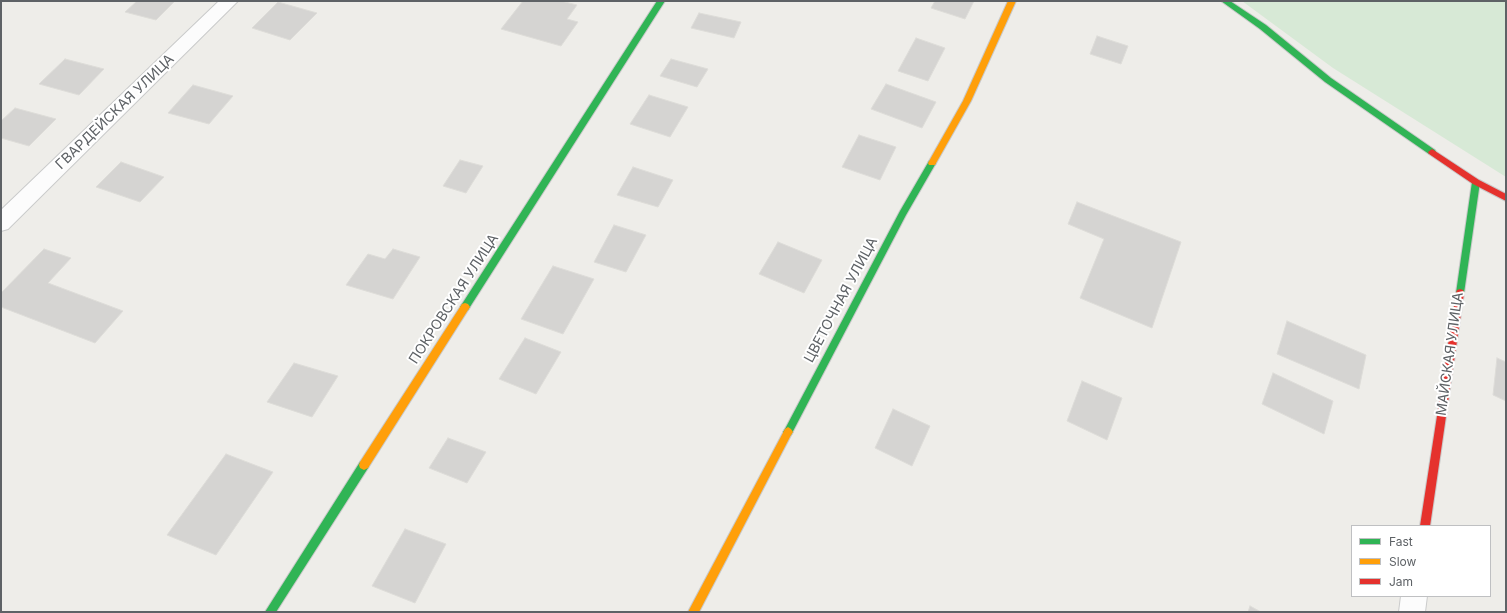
<!DOCTYPE html>
<meta charset="utf-8">
<style>
body{margin:0}
#map{position:relative;width:1507px;height:613px;overflow:hidden;background:#eeede9;font-family:Inter,sans-serif}
canvas{display:block}
.frame{position:absolute;inset:0;border:2px solid #5e6266;pointer-events:none}
.legend{position:absolute;left:1351px;top:525px;width:140px;height:72px;box-sizing:border-box;background:#fff;border:1px solid #bfc0c2;margin:0;padding:5px 7px;list-style:none;font-size:12px;color:#5e6266}
.legend li{display:flex;align-items:center;gap:8px;height:20px}
.legend b{width:20px;border:1px solid #bfc0c2}
</style>
<div id="map">
<canvas width="1507" height="613"></canvas>
<div class="frame"></div>
<ul class="legend">
<li><b style="height:5px;background:#30b455"></b>Fast</li>
<li><b style="height:5px;background:#ff9f0a"></b>Slow</li>
<li><b style="height:5px;background:#e5322d"></b>Jam</li>
</ul>
</div>
<script>
const ctx = document.querySelector('canvas').getContext('2d');
ctx.lineJoin = 'round';
function paint(path, color) { ctx.fillStyle = color; ctx.fill(path, 'evenodd'); }
const shape = rows => new Path2D(rows.map(r => 'M' + r).join(''));
function strokePath(path, color, width, dash) { ctx.strokeStyle = color; ctx.lineWidth = width; ctx.lineCap = dash ? 'butt' : 'round'; ctx.setLineDash(dash || []); ctx.stroke(path); }
function write(font, color, halo, rows, align = 'center') {
  ctx.font = font + ' Inter,sans-serif'; ctx.lineWidth = 4; ctx.setLineDash([]); ctx.textBaseline = 'middle'; ctx.strokeStyle = halo; ctx.fillStyle = color; for (const [text, x, y, turn = 0] of rows) {
    ctx.save(); ctx.translate(x, y); ctx.rotate((+turn || 0) * Math.PI / 180); ctx.textAlign = isNaN(turn) ? turn : align; if (halo) ctx.strokeText(text, 0, 0); ctx.fillText(text, 0, 0); ctx.restore();
  }
}
const green = shape([
 [1242,1,1506,1,1506,177,1333,68]
]);
const building = shape([
 [137,1,175,1,156,20,125,12,137,1],
 [523,1,561,1,577,5,567,19,578,22,561,46,501,29,523,1],
 [935,1,974,1,965,19,931,8,935,1],
 [278,2,317,13,290,40,252,28,278,2],
 [699,13,741,22,734,38,691,28,699,13],
 [1097,36,1128,46,1121,64,1090,54,1097,36],
 [916,38,945,48,928,81,898,71,916,38],
 [65,59,104,69,79,95,39,84,65,59],
 [671,59,708,69,697,87,660,76,671,59],
 [886,84,936,102,922,128,871,109,886,84],
 [193,85,233,96,209,124,168,113,193,85],
 [649,95,688,107,670,137,630,124,649,95],
 [15,108,56,119,29,146,1,138,1,121,15,108],
 [859,135,896,147,880,180,842,167,859,135],
 [460,160,483,166,466,193,443,186,460,160],
 [121,162,164,177,140,202,96,187,121,162],
 [633,167,673,180,658,207,617,195,633,167],
 [1077,202,1181,242,1152,328,1080,298,1104,239,1068,224,1077,202],
 [614,225,646,235,626,272,594,262,614,225],
 [778,242,822,260,804,293,759,274,778,242],
 [44,249,71,258,48,283,123,311,95,343,1,307,1,293,44,249],
 [393,249,420,257,393,299,346,285,368,254,385,259,393,249],
 [553,266,594,279,563,334,521,319,553,266],
 [1287,321,1366,355,1359,389,1277,354,1287,321],
 [525,338,561,352,536,394,499,379,525,338],
 [1497,358,1506,362,1506,401,1493,395,1497,358],
 [294,363,338,376,312,417,267,402,294,363],
 [1273,373,1333,401,1324,434,1262,404,1273,373],
 [1082,381,1122,398,1107,440,1067,421,1082,381],
 [893,409,930,426,912,466,875,448,893,409],
 [448,438,486,452,467,483,429,468,448,438],
 [226,454,273,472,216,555,167,535,226,454],
 [405,529,446,544,415,603,372,586,405,529],
 [1250,606,1261,612,1248,612,1250,606]
]);
const street = shape([
 [219,1,238,1,8,229,1,231,1,210,219,1],
 [1401,596,1427,596,1425,612,1399,612,1401,596]
]);
const fast = shape([
 [657,1,665,1,468,310,465,311,462,310,460,307,462,304,657,1],
 [1221,1,1230,1,1266,25,1331,78,1435,150,1436,152,1435,154,1429,154,1325,82,1260,29,1221,1],
 [932,160,936,163,906,215,791,435,788,437,785,435,783,432,785,429,900,211,929,161,932,160],
 [1476,179,1480,182,1464,293,1463,296,1460,297,1457,296,1456,293,1472,182,1476,179],
 [364,460,368,462,369,465,368,468,276,612,265,612,360,462,364,460]
]);
const slow = shape([
 [1008,1,1016,1,971,101,935,165,929,165,928,163,963,101,1008,1],
 [465,303,468,304,470,307,468,310,368,468,364,470,360,468,359,465,360,462,462,304,465,303],
 [788,427,791,429,793,432,791,435,699,612,688,612,785,429,788,427]
]);
const jam = shape([
 [1432,149,1479,180,1506,194,1506,201,1473,184,1429,154,1428,152,1432,149],
 [1460,289,1463,290,1464,293,1430,526,1420,526,1456,293,1457,290,1460,289]
]);
const streetNames = [
 ["ГВАРДЕЙСКАЯ УЛИЦА",115,112,-44],
 ["ПОКРОВСКАЯ УЛИЦА",454,299,-57],
 ["ЦВЕТОЧНАЯ УЛИЦА",841,300,-62],
 ["МАЙСКАЯ УЛИЦА",1450,354,-82]
];
paint(green, '#d7e9d6');
paint(building, '#d5d4d2');
strokePath(building, '#dddcd8', 1);
strokePath(street, '#cacbcb', 2);
strokePath(fast, '#c9c9c9', 2);
strokePath(slow, '#c9c9c9', 2);
strokePath(jam, '#c9c9c9', 2);
paint(street, '#fcfcfc');
paint(fast, '#30b455');
paint(slow, '#ff9f0a');
paint(jam, '#e5322d');
write('14px', '#5e6266', '#fff', streetNames);
</script>
